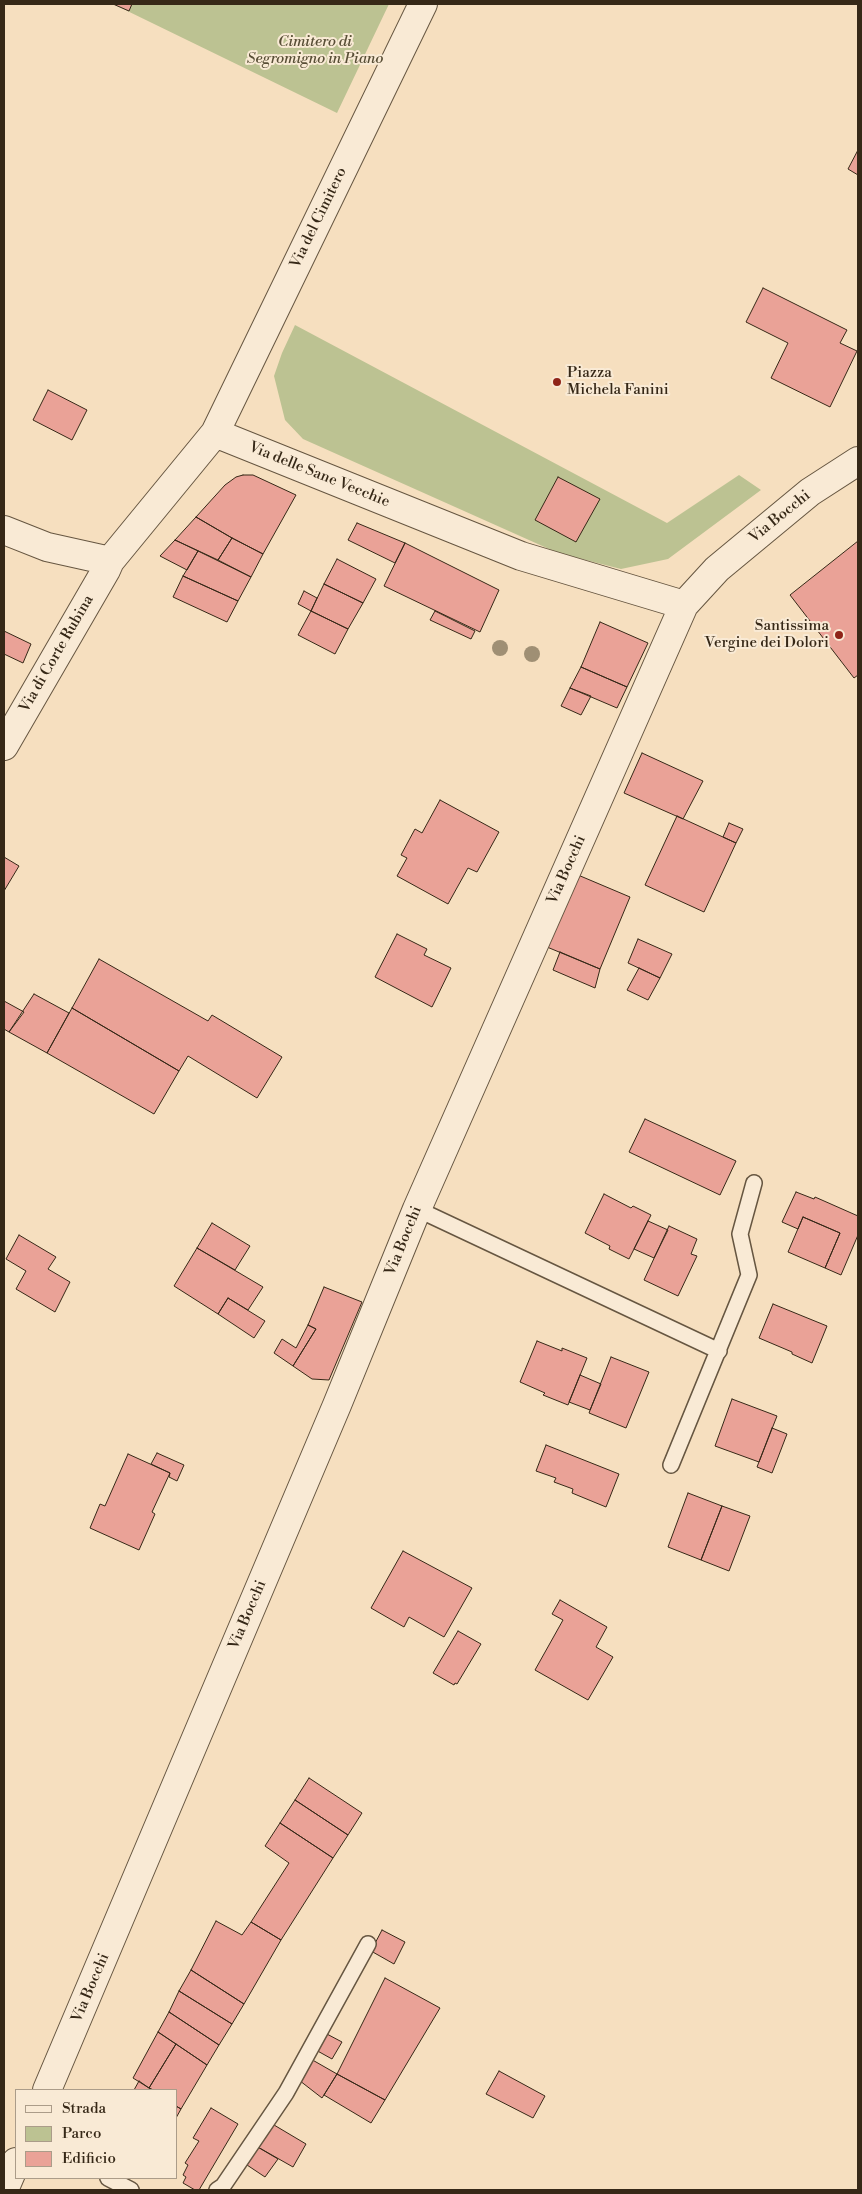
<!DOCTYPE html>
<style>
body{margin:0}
#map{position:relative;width:862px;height:2194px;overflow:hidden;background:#f6dfbf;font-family:"Libre Bodoni",serif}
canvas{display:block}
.frame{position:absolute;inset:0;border:5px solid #362817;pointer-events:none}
.legend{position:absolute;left:15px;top:2089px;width:162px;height:90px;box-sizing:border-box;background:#f9ead5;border:1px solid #ab9c89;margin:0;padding:6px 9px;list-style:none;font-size:15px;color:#362817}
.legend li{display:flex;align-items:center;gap:10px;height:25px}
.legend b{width:25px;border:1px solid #ab9c89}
</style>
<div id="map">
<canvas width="862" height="2194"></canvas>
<div class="frame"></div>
<ul class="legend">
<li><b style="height:6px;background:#f9ead5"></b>Strada</li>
<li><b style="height:14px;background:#bcc292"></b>Parco</li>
<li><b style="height:14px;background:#eaa297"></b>Edificio</li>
</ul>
</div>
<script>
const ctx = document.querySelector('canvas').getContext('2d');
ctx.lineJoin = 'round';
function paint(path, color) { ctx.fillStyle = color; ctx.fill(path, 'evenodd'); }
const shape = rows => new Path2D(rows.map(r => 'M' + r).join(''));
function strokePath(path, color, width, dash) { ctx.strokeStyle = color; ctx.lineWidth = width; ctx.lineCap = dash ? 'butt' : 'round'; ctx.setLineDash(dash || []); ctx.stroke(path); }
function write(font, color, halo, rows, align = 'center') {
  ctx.font = font + ' "Libre Bodoni",serif'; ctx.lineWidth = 4; ctx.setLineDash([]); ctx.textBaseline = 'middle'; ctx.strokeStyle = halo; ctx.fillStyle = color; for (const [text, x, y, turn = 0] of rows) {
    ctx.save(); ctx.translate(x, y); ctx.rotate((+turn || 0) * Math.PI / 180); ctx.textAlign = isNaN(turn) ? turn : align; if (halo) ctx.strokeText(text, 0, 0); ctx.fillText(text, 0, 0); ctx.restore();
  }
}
const green = shape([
 [113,4,389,4,337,113],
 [295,325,667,523,739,475,761,490,668,559,621,569,558,553,303,439,285,420,274,376,282,353]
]);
const building = shape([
 [113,4,132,4,129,11,113,4],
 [858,150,858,175,848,169,858,150],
 [763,288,847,330,840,343,857,351,830,407,771,378,788,343,746,322,763,288],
 [48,390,87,410,72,440,33,420,48,390],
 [243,475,253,475,296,495,263,554,232,538,196,517,225,485,236,477,243,475],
 [558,477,600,499,576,542,535,520,558,477],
 [196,517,232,538,218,560,175,540,196,517],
 [357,523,405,543,395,563,348,540,357,523],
 [232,538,263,554,251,577,218,560,232,538],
 [175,540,198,551,187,570,160,556,175,540],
 [858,541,858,675,854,678,790,595,858,541],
 [405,543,499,590,480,632,384,586,405,543],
 [198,551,251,577,238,601,183,576,198,551],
 [337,559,376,579,363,603,324,584,337,559],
 [183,576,238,601,227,622,173,597,183,576],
 [324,584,363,603,348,629,311,611,324,584],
 [304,591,317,598,311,611,298,604,304,591],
 [311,611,348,629,335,654,298,635,311,611],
 [435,611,475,631,471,639,430,620,435,611],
 [600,622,648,643,627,687,581,667,600,622],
 [4,631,31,644,23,663,4,654,4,631],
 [581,667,627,687,617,708,570,688,581,667],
 [570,688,591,696,581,715,561,706,570,688],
 [642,753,703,781,683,819,624,793,642,753],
 [440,800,499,832,477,872,468,868,448,904,397,876,407,858,401,855,415,829,422,833,440,800],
 [677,816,736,843,704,912,645,885,677,816],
 [729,823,743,829,736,843,723,837,729,823],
 [4,857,19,866,4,891,4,857],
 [578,875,630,897,600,969,547,947,578,875],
 [397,934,427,949,424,955,451,968,432,1007,375,977,397,934],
 [638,939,672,954,660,978,628,963,638,939],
 [560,952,600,969,595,988,553,970,560,952],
 [99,959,208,1021,212,1015,282,1057,257,1098,188,1056,179,1071,72,1008,99,959],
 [639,968,660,978,648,1000,627,990,639,968],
 [34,994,69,1013,47,1053,9,1032,34,994],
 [4,1001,24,1012,9,1032,4,1029,4,1001],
 [72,1008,179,1071,154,1114,47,1053,72,1008],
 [645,1119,736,1161,720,1195,629,1152,645,1119],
 [796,1192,814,1199,815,1197,858,1216,858,1235,841,1275,825,1268,840,1233,803,1217,798,1229,782,1222,796,1192],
 [604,1194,631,1208,633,1206,651,1215,629,1259,609,1249,610,1246,585,1233,604,1194],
 [803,1217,840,1233,825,1268,788,1252,803,1217],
 [648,1221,668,1230,654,1258,634,1249,648,1221],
 [212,1223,250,1246,235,1270,197,1248,212,1223],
 [669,1226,697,1239,691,1254,697,1256,678,1296,644,1280,669,1226],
 [19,1235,56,1257,48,1269,70,1282,55,1312,16,1289,26,1271,6,1259,19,1235],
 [197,1248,263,1287,248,1310,228,1298,218,1314,174,1286,197,1248],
 [324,1287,362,1302,329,1380,312,1379,293,1366,316,1329,308,1325,324,1287],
 [228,1298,265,1321,254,1338,218,1314,228,1298],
 [773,1304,827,1326,812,1363,792,1354,792,1352,759,1338,773,1304],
 [308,1325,316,1329,293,1366,274,1353,282,1339,296,1348,308,1325],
 [537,1341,562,1351,562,1348,587,1358,568,1405,543,1395,545,1393,520,1382,537,1341],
 [611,1357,649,1372,626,1428,589,1413,611,1357],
 [580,1375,601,1384,590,1410,569,1402,580,1375],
 [732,1399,777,1416,759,1462,715,1446,732,1399],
 [772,1428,787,1434,772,1473,757,1467,772,1428],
 [546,1445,619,1474,606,1507,572,1493,573,1489,554,1482,556,1478,536,1471,546,1445],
 [157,1453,184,1465,177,1481,169,1477,170,1473,151,1464,157,1453],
 [128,1454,170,1473,152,1512,155,1514,139,1550,90,1528,100,1504,105,1506,128,1454],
 [688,1493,722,1506,701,1560,668,1547,688,1493],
 [722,1506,750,1516,729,1571,701,1560,722,1506],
 [403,1551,472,1588,444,1637,409,1617,404,1627,371,1608,403,1551],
 [560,1600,607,1627,596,1647,613,1657,588,1700,535,1670,563,1620,552,1614,560,1600],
 [458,1631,481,1644,457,1684,455,1683,454,1685,433,1673,458,1631],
 [309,1778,362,1813,348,1835,295,1800,309,1778],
 [295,1800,348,1835,333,1858,280,1823,295,1800],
 [280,1823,333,1858,281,1940,251,1922,289,1863,265,1846,280,1823],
 [216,1921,242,1935,251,1922,281,1940,244,2004,191,1970,216,1921],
 [382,1930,405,1942,394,1964,371,1951,382,1930],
 [191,1970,244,2004,232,2024,179,1991,191,1970],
 [385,1978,440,2008,385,2100,337,2074,385,1978],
 [179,1991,232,2024,219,2045,169,2012,179,1991],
 [169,2012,219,2045,207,2065,158,2032,169,2012],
 [158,2032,176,2044,149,2088,133,2078,158,2032],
 [325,2033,342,2042,332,2059,314,2049,325,2033],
 [176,2044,207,2065,181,2109,176,2106,176,2090,153,2090,149,2088,176,2044],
 [309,2058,337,2074,322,2098,295,2077,309,2058],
 [499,2071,545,2096,533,2118,486,2094,499,2071],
 [337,2074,385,2100,371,2123,324,2095,337,2074],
 [139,2081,149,2088,153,2090,134,2090,139,2081],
 [176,2106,181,2109,176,2118,176,2106],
 [211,2108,238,2124,199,2190,195,2190,183,2183,186,2177,183,2175,188,2165,185,2163,199,2141,193,2138,211,2108],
 [269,2122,306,2144,293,2167,256,2146,269,2122],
 [256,2146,278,2159,265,2177,244,2163,256,2146]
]);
const service = shape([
 [417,1209,719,1351],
 [671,1465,749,1275,740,1234,754,1183],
 [108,2178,131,2190],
 [217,2190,223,2186,286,2093,368,1944]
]);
const minor = shape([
 [215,433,423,4],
 [4,530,47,547,110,561,215,433,521,556,684,605],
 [4,746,106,570,110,561],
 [47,2090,337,1405,417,1209,684,605,717,569,810,492,858,461],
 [4,2190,16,2162]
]);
const trees = [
 [500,648],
 [532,654]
];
const markers = [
 [557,382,5,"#8f2418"],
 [839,635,5,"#8f2418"]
];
const parkNames = [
 ["Cimitero di",315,42],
 ["Segromigno in Piano",315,59]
];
const streetNames = [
 ["Via del Cimitero",319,218,-64],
 ["Via delle Sane Vecchie",319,475,22],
 ["Via Bocchi",780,517,-39],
 ["Via di Corte Rubina",57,654,-60],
 ["Via Bocchi",567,870,-66],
 ["Via Bocchi",404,1241,-68],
 ["Via Bocchi",248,1615,-67],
 ["Via Bocchi",91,1988,-67]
];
const poiNames = [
 ["Piazza",567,373],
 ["Michela Fanini",567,390],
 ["Santissima",829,626,"right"],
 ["Vergine dei Dolori",829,643,"right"]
];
paint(green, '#bcc292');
paint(building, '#eaa297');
strokePath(building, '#362817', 1);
strokePath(service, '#665641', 18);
strokePath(minor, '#665641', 30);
strokePath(service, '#f9ead5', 15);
strokePath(minor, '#f9ead5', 28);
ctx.fillStyle = '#9f8f74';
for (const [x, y] of trees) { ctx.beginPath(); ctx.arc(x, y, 8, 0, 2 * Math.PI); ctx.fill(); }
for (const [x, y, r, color] of markers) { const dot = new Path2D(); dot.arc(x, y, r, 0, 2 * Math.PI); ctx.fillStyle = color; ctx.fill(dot); strokePath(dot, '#f9ead5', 2); }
write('italic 15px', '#584e36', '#f9ead5', parkNames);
write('15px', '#362817', '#f9ead5', streetNames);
write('15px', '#362817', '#f9ead5', poiNames, 'left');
</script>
